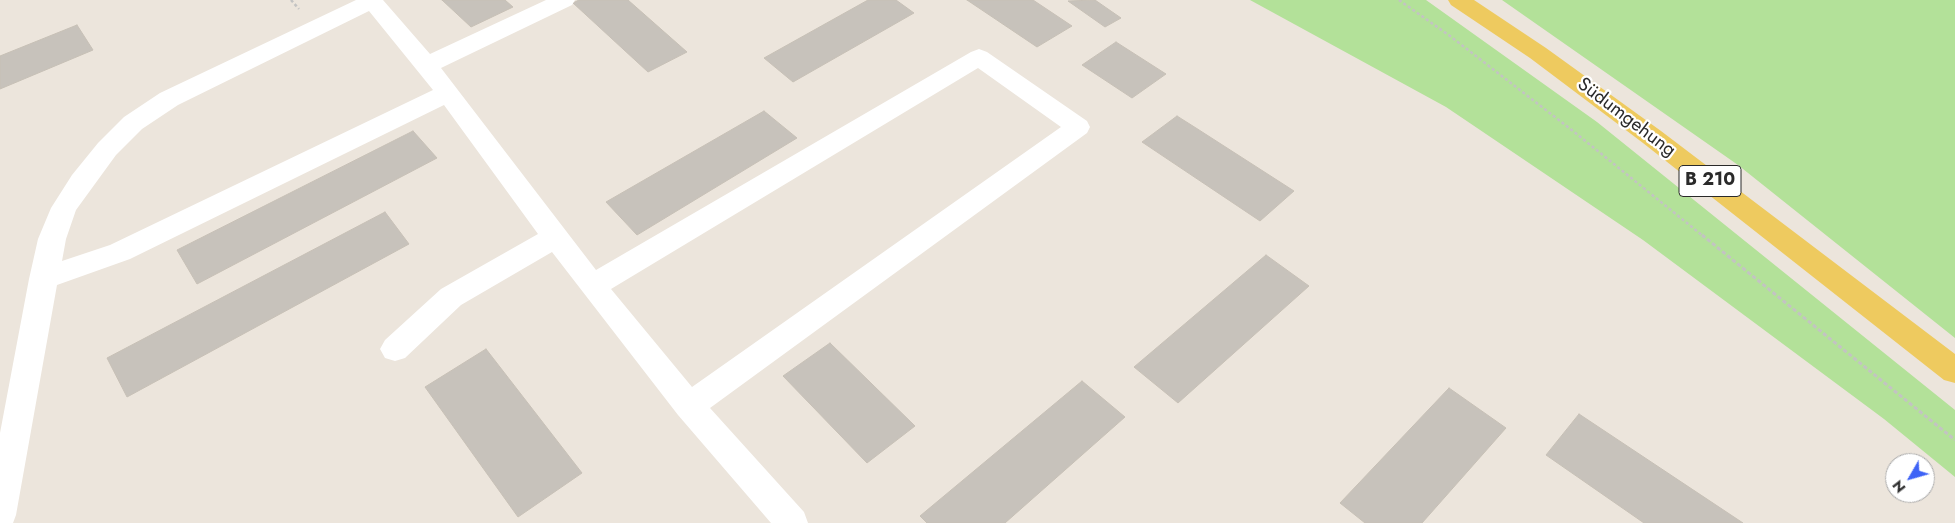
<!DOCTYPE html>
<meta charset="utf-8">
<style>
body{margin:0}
#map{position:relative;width:1955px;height:523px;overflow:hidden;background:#ece5dc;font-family:Jost,sans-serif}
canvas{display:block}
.north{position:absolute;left:1885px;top:453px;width:50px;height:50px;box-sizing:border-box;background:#fff;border:1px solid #aaa;border-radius:50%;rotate:232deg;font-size:14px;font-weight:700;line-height:20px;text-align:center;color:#2a2a2a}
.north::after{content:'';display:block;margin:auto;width:18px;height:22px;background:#3e63f6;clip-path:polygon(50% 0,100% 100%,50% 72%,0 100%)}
</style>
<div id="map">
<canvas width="1955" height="523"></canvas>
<div class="north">N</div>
</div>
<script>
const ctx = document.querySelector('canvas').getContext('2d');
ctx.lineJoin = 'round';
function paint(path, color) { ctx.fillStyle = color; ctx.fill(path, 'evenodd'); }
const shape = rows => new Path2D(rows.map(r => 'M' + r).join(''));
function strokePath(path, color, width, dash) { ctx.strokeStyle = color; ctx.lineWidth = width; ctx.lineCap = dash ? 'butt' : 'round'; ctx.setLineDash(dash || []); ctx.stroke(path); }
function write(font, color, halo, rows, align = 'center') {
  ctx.font = font + ' Jost,sans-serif'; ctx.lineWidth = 4.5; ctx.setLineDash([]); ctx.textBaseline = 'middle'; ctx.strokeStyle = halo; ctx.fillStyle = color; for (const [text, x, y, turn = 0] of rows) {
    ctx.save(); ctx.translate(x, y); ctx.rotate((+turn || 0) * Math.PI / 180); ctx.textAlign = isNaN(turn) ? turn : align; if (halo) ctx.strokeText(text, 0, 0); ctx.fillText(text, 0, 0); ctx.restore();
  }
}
const green = shape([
 [1250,0,1426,0,1597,122,1955,410,1955,477,1884,419,1643,240,1446,107],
 [1502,0,1955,0,1955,338,1738,165]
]);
const building = shape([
 [442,0,505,0,513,7,471,27,442,0],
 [579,0,628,0,687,52,648,72,573,3,579,0],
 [868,0,896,0,914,13,793,82,764,58,868,0],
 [967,0,1033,0,1072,26,1037,47,967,0],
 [1095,0,1121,18,1105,27,1068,1,1095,0],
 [77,25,93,50,0,89,0,56,77,25],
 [1116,42,1166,74,1132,98,1082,65,1116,42],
 [764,111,797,138,637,235,606,202,764,111],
 [1177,116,1196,128,1294,191,1260,221,1142,142,1177,116],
 [413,131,437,158,197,284,177,250,413,131],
 [385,212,409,244,127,397,107,358,385,212],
 [1266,255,1309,286,1178,403,1134,367,1266,255],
 [830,343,915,426,867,463,783,376,830,343],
 [486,349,582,473,518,517,425,387,486,349],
 [1082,381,1125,417,1005,523,927,523,920,516,1082,381],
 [1449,388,1506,428,1422,523,1365,523,1340,503,1449,388],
 [1579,414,1743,523,1644,523,1546,455,1579,414]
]);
const pathFar1 = shape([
 [291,0,299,9],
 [1399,0,1450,36,1573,131,1703,236]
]);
const path = shape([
 [1702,235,1955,440]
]);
const minor = shape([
 [356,0,383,0,430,54,546,0,575,0,572,5,441,68,596,270,971,52,979,49,987,52,1087,121,1090,127,1087,133,710,408,804,512,808,523,771,523,678,415,552,252,461,305,405,358,395,361,385,358,380,349,385,340,441,289,538,234,444,105,130,259,57,285,16,515,13,523,0,523,0,433,29,279,38,239,51,208,72,175,98,143,124,117,160,93,356,0],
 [369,11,433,90,110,245,62,261,66,239,76,210,116,155,142,129,178,105,369,11],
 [978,68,1061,127,692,387,611,289,978,68]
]);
const major = shape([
 [1448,0,1474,0,1546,48,1661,131,1955,354,1955,383,1944,380,1643,143,1530,58,1451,5,1448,0]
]);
const shields = [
 [1710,181,62]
];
const shieldNames = [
 ["B 210",1710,181]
];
const streetNames = [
 ["Südumgehung",1626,118,37]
];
paint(green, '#b3e199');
paint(building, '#c7c2bb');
strokePath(building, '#c7c0b6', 1);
strokePath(pathFar1, '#c3c3c3', 2.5, [3, 2.5]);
strokePath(path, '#c3c3c3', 3, [4, 2.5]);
paint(minor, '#fff');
paint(major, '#eeca5f');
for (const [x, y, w] of shields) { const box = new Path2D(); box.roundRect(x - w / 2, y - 15.5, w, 31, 4); ctx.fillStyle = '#fff'; ctx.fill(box); strokePath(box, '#2a2a2a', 1); }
write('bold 18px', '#2a2a2a', null, shieldNames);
write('19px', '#2a2a2a', '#fff', streetNames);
</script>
